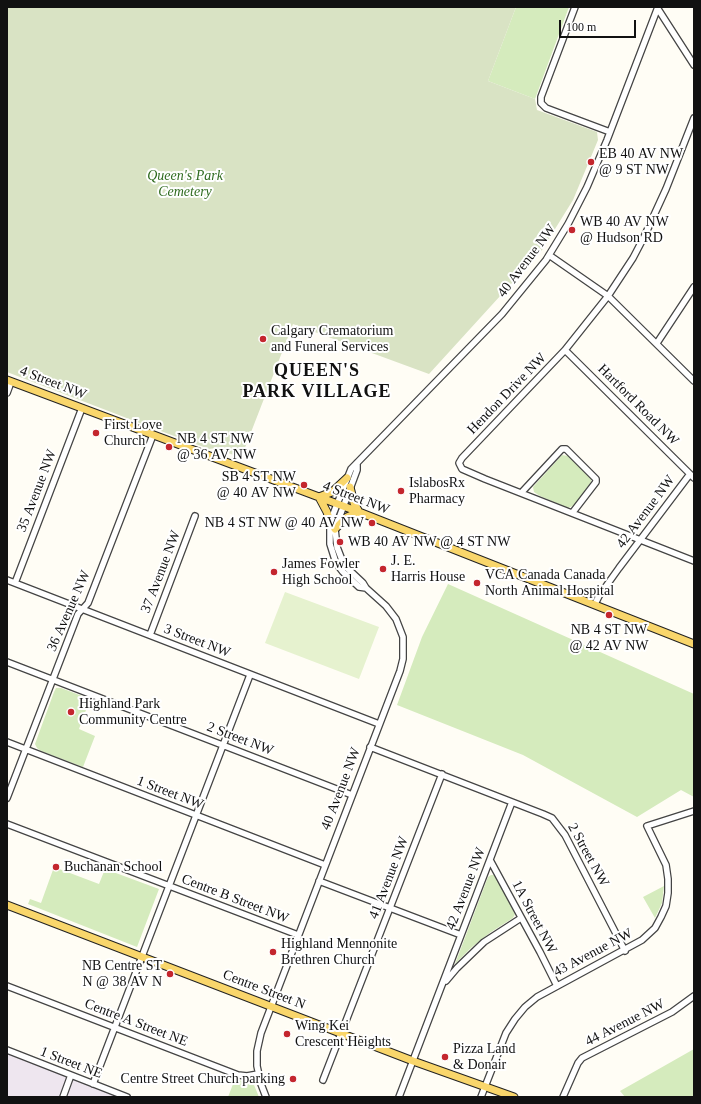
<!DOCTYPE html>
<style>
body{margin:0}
#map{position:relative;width:701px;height:1104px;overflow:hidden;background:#fffdf5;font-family:"Times New Roman",serif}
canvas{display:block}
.frame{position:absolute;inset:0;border:8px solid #111;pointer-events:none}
.scale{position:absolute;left:559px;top:20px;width:77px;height:18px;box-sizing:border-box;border:2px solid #111;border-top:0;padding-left:5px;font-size:12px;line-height:14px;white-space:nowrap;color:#111;-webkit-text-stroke:3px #fff;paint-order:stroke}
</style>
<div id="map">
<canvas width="701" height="1104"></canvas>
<div class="frame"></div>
<div class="scale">100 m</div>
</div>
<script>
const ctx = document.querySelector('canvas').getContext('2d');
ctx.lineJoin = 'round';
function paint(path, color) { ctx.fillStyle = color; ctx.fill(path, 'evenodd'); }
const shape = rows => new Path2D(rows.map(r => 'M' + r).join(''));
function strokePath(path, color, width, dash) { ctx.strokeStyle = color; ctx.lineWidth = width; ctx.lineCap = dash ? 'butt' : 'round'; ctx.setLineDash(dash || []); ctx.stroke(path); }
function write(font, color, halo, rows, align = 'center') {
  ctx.font = font + ' "Times New Roman",serif'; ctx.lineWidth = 4; ctx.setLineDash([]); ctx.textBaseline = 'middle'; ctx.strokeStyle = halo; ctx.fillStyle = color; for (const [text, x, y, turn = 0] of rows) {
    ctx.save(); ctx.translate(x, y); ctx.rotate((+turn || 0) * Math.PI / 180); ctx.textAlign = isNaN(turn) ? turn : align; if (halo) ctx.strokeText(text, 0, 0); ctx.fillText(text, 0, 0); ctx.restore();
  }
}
const industrial = shape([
 [7,1053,93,1087,119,1097,7,1097]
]);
const green = shape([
 [516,7,569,7,535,99,488,81],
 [562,455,568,456,591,479,591,482,575,505,568,508,540,496,534,492,533,487],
 [448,584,694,694,694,797,681,790,637,817,523,755,397,705,422,637],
 [56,688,61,688,90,699,79,729,95,736,83,767,41,751,37,748,35,744,54,692],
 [54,867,99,884,105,869,159,889,137,947,28,904,30,899,41,903],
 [491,875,494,875,496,877,515,914,513,918,491,932,472,947,455,964,488,877],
 [664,886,662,903,655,918,643,897],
 [694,1049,694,1097,625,1097,620,1091],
 [235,1079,242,1081,252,1080,259,1097,228,1097]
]);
const cemetery = shape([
 [7,7,516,7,488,81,535,99,537,110,597,132,598,140,573,200,542,250,429,374,293,324,241,458,216,448,209,449,150,427,7,372]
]);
const pitch = shape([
 [285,592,379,627,359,679,265,643]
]);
const minor = shape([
 [575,7,541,97,541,103,546,108,610,132],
 [658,9,694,65],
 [694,118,666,189,644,237,633,258,608,296,565,350,462,458,459,463,462,469,485,479,694,561],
 [549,255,608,296,694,381],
 [657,343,694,287],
 [565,350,694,478],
 [7,393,11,382],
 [522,492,562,449,566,449,596,479,596,482,573,512],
 [7,580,379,724],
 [15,583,82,408],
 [366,588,359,587,343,572,336,563,330,544,330,522,351,469,502,314,546,260,568,224,587,187,607,140,658,7],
 [595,604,599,596,619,568,690,474],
 [150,635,195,516],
 [7,662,352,795],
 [7,742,325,865],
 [370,747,543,814,552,818,565,835,625,951],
 [7,798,78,614,88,603,153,435],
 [7,824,298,935],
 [490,860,540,952,557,986],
 [319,881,461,935],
 [446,981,457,968,484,942,521,918],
 [7,986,238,1075,247,1076,258,1074],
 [7,1050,127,1097],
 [323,1080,442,774],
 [93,1084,250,675],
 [63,1097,71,1075],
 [266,1097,261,1084,257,1066,257,1051,261,1033,400,671,403,659,403,637,396,619,386,606,366,588,363,583,345,566,342,560,337,547,335,529,357,470,357,463],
 [399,1097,512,802],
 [481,1097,506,1033,515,1019,525,1007,537,997,642,940,655,928,661,917,666,906,668,893,668,879,666,865,647,826,694,811],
 [563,1097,578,1063,582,1058,672,1012,694,996]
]);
const major = shape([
 [7,380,359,512,694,644],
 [350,487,354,503,359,512],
 [319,497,332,492,347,478],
 [319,497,327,512,330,522],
 [335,529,347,517,359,512],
 [7,905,413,1061,514,1097]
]);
const markers = [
 [591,162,4,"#c4262e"],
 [572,230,4,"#c4262e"],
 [263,339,4,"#c4262e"],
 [96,433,4,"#c4262e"],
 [169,447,4,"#c4262e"],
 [304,485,4,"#c4262e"],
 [401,491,4,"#c4262e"],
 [372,523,4,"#c4262e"],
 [340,542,4,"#c4262e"],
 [383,569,4,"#c4262e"],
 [274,572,4,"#c4262e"],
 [477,583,4,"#c4262e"],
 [609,615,4,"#c4262e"],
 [71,712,4,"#c4262e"],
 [56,867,4,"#c4262e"],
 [273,952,4,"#c4262e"],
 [170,974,4,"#c4262e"],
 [287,1034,4,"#c4262e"],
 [445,1057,4,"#c4262e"],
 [293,1079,4,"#c4262e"]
];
const poiNames = [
 ["EB 40 AV NW",599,154],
 ["@ 9 ST NW",599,170],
 ["WB 40 AV NW",580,222],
 ["@ Hudson RD",580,238],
 ["Calgary Crematorium",271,331],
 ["and Funeral Services",271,347],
 ["First Love",104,425],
 ["Church",104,441],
 ["NB 4 ST NW",177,439],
 ["@ 36 AV NW",177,455],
 ["SB 4 ST NW",296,477,"right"],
 ["@ 40 AV NW",296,493,"right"],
 ["IslabosRx",409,483],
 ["Pharmacy",409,499],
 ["NB 4 ST NW @ 40 AV NW",364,523,"right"],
 ["WB 40 AV NW @ 4 ST NW",348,542],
 ["J. E.",391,561],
 ["Harris House",391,577],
 ["James Fowler",282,564],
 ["High School",282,580],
 ["VCA Canada Canada",485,575],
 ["North Animal Hospital",485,591],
 ["NB 4 ST NW",609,630,"center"],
 ["@ 42 AV NW",609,646,"center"],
 ["Highland Park",79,704],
 ["Community Centre",79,720],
 ["Buchanan School",64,867],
 ["Highland Mennonite",281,944],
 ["Brethren Church",281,960],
 ["NB Centre ST",162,966,"right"],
 ["N @ 38 AV N",162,982,"right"],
 ["Wing Kei",295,1026],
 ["Crescent Heights",295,1042],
 ["Pizza Land",453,1049],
 ["& Donair",453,1065],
 ["Centre Street Church parking",285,1079,"right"]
];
const parkNames = [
 ["Queen's Park",185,176],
 ["Cemetery",185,192]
];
const streetNames = [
 ["40 Avenue NW",527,261,-53],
 ["4 Street NW",53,383,21],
 ["Hendon Drive NW",507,394,-46],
 ["Hartford Road NW",638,405,45],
 ["35 Avenue NW",37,491,-69],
 ["4 Street NW",356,498,21],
 ["42 Avenue NW",646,512,-53],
 ["37 Avenue NW",161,572,-69],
 ["36 Avenue NW",69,611,-66],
 ["3 Street NW",197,641,21],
 ["2 Street NW",240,739,21],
 ["40 Avenue NW",341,789,-69],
 ["1 Street NW",170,793,21],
 ["2 Street NW",588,855,61],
 ["41 Avenue NW",389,878,-69],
 ["42 Avenue NW",466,889,-69],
 ["Centre B Street NW",235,899,21],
 ["1A Street NW",534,917,62],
 ["43 Avenue NW",593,953,-28],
 ["Centre Street N",264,990,21],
 ["Centre A Street NE",136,1023,21],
 ["44 Avenue NW",625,1023,-27],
 ["1 Street NE",71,1063,21]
];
const districtNames = [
 ["QUEEN'S",317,371],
 ["PARK VILLAGE",317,392]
];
paint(industrial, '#eee6ef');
paint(green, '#d5ebbd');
paint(cemetery, '#d9e3c4');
paint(pitch, '#e6f2cf');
strokePath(minor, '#444', 8);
strokePath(major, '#222', 9);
strokePath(minor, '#fff', 5.5);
strokePath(major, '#f9d66b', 7);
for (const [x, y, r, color] of markers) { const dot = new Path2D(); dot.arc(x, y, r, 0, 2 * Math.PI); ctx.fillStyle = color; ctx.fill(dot); strokePath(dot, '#fff', 1.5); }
write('14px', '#111', '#fff', poiNames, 'left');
write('italic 14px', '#2f6b1f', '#fff', parkNames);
write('14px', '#111', '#fff', streetNames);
ctx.letterSpacing = '1px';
write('bold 18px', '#111', '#fff', districtNames);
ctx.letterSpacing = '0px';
</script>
